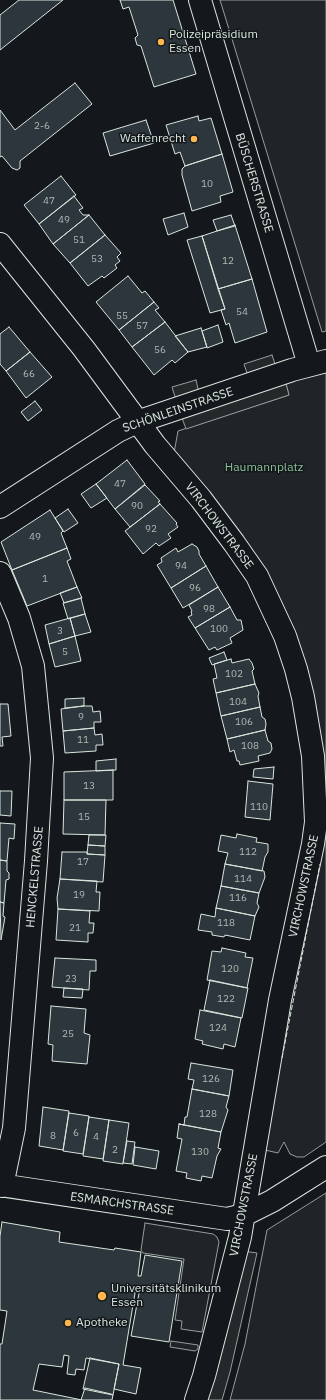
<!DOCTYPE html>
<meta charset="utf-8">
<style>
body{margin:0}
canvas{display:block;background:#14181c}
</style>
<canvas width="326" height="1400"></canvas>
<script>
const ctx = document.querySelector('canvas').getContext('2d');
ctx.lineJoin = 'round';
function paint(path, color) { ctx.fillStyle = color; ctx.fill(path, 'evenodd'); }
const shape = rows => new Path2D(rows.map(r => 'M' + r).join(''));
function strokePath(path, color, width, dash) { ctx.strokeStyle = color; ctx.lineWidth = width; ctx.lineCap = dash ? 'butt' : 'round'; ctx.setLineDash(dash || []); ctx.stroke(path); }
function write(font, color, halo, rows, align = 'center') {
  ctx.font = font + ' "IBM Plex Sans",sans-serif'; ctx.lineWidth = 3; ctx.setLineDash([]); ctx.textBaseline = 'middle'; ctx.strokeStyle = halo; ctx.fillStyle = color; for (const [text, x, y, turn = 0] of rows) {
    ctx.save(); ctx.translate(x, y); ctx.rotate((+turn || 0) * Math.PI / 180); ctx.textAlign = isNaN(turn) ? turn : align; if (halo) ctx.strokeText(text, 0, 0); ctx.fillText(text, 0, 0); ctx.restore();
  }
}
const green = shape([
 [220,0,326,0,326,331,322,332,220,0],
 [326,368,326,1142,304,1157,297,1157,290,1154,284,1142,278,1153,265,1150,285,1026,315,876,301,664,174,453,178,431,289,395,285,380,326,368],
 [326,1193,326,1400,230,1400,245,1344,267,1230,326,1193],
 [145,1223,213,1234,217,1237,219,1242,202,1332,181,1329,182,1321,175,1320,184,1259,143,1253,141,1250,145,1223],
 [171,1341,198,1345,198,1349,195,1351,170,1347,171,1341]
]);
const parking = shape([
 [272,355,276,367,248,376,244,364,272,355],
 [196,380,199,393,176,400,172,387,196,380],
 [285,380,289,395,186,429,181,415,285,380],
 [243,1251,257,1253,230,1372,222,1400,207,1400,243,1251]
]);
const building = shape([
 [19,0,63,0,0,50,0,15,19,0],
 [120,0,173,0,196,74,154,87,141,46,137,45,135,38,138,35,129,7,123,9,120,0],
 [75,83,92,104,20,161,20,168,17,170,12,168,2,156,0,157,0,110,15,130,75,83],
 [198,116,199,121,211,118,222,154,185,166,180,152,175,154,166,125,198,116],
 [146,120,154,143,110,156,103,133,146,120],
 [222,154,233,192,220,196,221,202,192,211,182,175,182,169,185,166,222,154],
 [61,176,76,195,39,224,24,205,61,176],
 [74,196,83,208,79,210,83,215,89,215,53,244,39,224,74,196],
 [184,213,188,227,168,235,163,219,184,213],
 [89,215,105,235,70,263,53,244,89,215],
 [231,215,235,226,217,231,213,220,231,215],
 [235,225,252,279,218,289,202,236,235,225],
 [105,235,121,253,117,257,120,261,115,265,117,268,104,278,102,276,88,286,70,263,105,235],
 [202,236,225,309,210,313,187,240,202,236],
 [128,276,142,293,145,291,154,302,119,330,96,302,128,276],
 [252,279,267,332,235,343,229,323,226,325,221,310,225,309,218,289,252,279],
 [154,302,159,308,155,310,165,322,132,347,119,330,154,302],
 [165,322,188,352,175,363,172,360,154,375,132,347,165,322],
 [218,325,223,342,207,348,202,331,218,325],
 [9,327,30,352,6,371,0,364,0,334,9,327],
 [201,328,207,347,188,352,175,336,201,328],
 [30,352,52,377,26,398,6,371,30,352],
 [35,401,42,410,28,421,21,412,35,401],
 [127,460,145,484,115,509,96,484,127,460],
 [96,484,107,498,91,508,81,494,96,484],
 [145,485,160,501,158,502,160,504,130,527,115,509,145,485],
 [160,504,177,523,176,524,178,527,168,534,171,538,159,546,156,543,143,554,125,531,160,504],
 [68,509,78,523,64,532,55,518,68,509],
 [50,510,63,531,61,533,67,548,12,570,1,542,50,510],
 [192,544,197,547,199,551,199,554,206,566,171,588,157,565,162,562,161,558,176,548,178,552,192,544],
 [67,548,71,559,67,561,77,587,27,606,12,570,67,548],
 [206,566,218,587,183,608,171,588,206,566],
 [77,587,82,598,64,603,60,593,77,587],
 [218,587,230,607,195,628,188,617,192,615,191,612,192,611,189,605,218,587],
 [81,598,85,614,68,619,63,603,81,598],
 [230,607,237,620,241,620,243,630,230,638,232,643,217,650,215,647,209,650,195,628,230,607],
 [85,614,91,632,75,636,70,618,85,614],
 [70,618,75,636,49,644,45,625,70,618],
 [75,636,81,661,55,667,49,644,75,636],
 [224,652,227,660,212,665,209,658,224,652],
 [231,659,232,663,249,659,252,663,254,669,252,671,255,684,216,693,213,679,217,678,214,664,231,659],
 [255,684,259,693,258,696,260,707,221,716,216,693,255,684],
 [84,698,84,706,65,708,65,699,84,698],
 [0,704,8,704,11,736,2,737,3,746,0,746,0,704],
 [83,706,92,706,93,712,100,711,101,722,94,722,94,728,63,731,61,709,83,706],
 [260,707,262,717,265,719,266,724,265,730,227,739,221,716,260,707],
 [94,728,95,735,102,734,103,745,96,745,96,751,65,753,63,731,94,728],
 [265,730,268,741,271,743,272,749,270,753,258,756,259,761,240,765,239,761,237,761,234,750,230,752,227,739,265,730],
 [116,759,116,770,96,771,96,761,116,759],
 [274,767,273,779,253,777,254,769,274,767],
 [113,770,113,800,64,800,64,772,113,770],
 [248,781,273,784,270,820,245,817,248,781],
 [0,791,12,791,11,816,0,815,0,791],
 [64,800,106,800,105,835,63,834,64,800],
 [0,823,15,824,14,839,9,838,7,861,0,860,0,823],
 [237,834,257,838,256,842,268,844,268,852,265,857,262,871,225,864,228,853,218,851,221,835,236,838,237,834],
 [89,835,106,835,105,846,88,845,89,835],
 [88,845,105,846,105,855,87,854,88,845],
 [62,852,87,852,87,854,105,855,103,882,60,879,62,852],
 [0,860,7,861,7,871,9,873,9,879,6,880,4,903,0,902,0,860],
 [225,864,264,871,265,877,259,893,221,886,225,864],
 [60,879,97,881,96,892,100,892,99,911,58,909,57,898,60,879],
 [221,886,259,893,257,903,259,907,255,916,216,908,221,886],
 [0,902,4,903,3,916,5,917,1,940,0,902],
 [216,908,255,916,250,940,225,935,224,937,212,935,212,932,198,930,201,914,215,917,216,908],
 [58,909,90,911,89,923,94,923,93,933,88,933,88,942,56,940,58,909],
 [222,948,246,953,245,957,253,958,247,988,207,980,212,951,221,952,222,948],
 [55,958,96,960,96,971,90,971,89,990,52,987,55,958],
 [210,980,248,988,242,1018,204,1010,210,980],
 [64,988,83,989,82,998,63,997,64,988],
 [51,1006,86,1009,84,1033,90,1035,87,1064,52,1061,53,1045,48,1044,51,1006],
 [200,1010,241,1018,235,1047,224,1044,223,1049,202,1044,203,1041,195,1039,200,1010],
 [191,1063,233,1070,229,1096,192,1089,194,1080,188,1079,191,1063],
 [192,1089,229,1096,226,1107,228,1110,221,1132,179,1124,184,1125,185,1117,187,1117,192,1089],
 [43,1107,69,1111,63,1150,39,1146,43,1107],
 [69,1113,89,1116,83,1154,63,1151,69,1113],
 [89,1117,109,1120,103,1159,83,1156,89,1117],
 [109,1120,129,1123,123,1164,103,1161,109,1120],
 [179,1124,221,1132,218,1148,221,1149,217,1156,212,1178,202,1176,201,1181,186,1178,187,1173,176,1171,182,1139,177,1138,179,1124],
 [127,1141,135,1142,132,1164,123,1163,127,1141],
 [135,1147,159,1151,156,1169,133,1165,135,1147],
 [2,1222,60,1232,59,1242,114,1250,115,1248,141,1252,138,1276,141,1276,145,1255,182,1261,169,1342,131,1336,140,1288,136,1287,123,1365,141,1368,136,1394,114,1389,119,1364,86,1358,84,1370,76,1369,75,1375,67,1374,69,1356,64,1355,62,1367,39,1364,33,1390,82,1400,0,1400,0,1344,2,1344,7,1311,0,1310,0,1236,2,1222],
 [90,1358,119,1364,113,1395,83,1389,90,1358],
 [85,1388,111,1394,113,1395,112,1400,81,1400,85,1388]
]);
const minor = shape([
 [200,0,309,365],
 [0,244,84,349,155,445,201,499,234,543,257,576,285,636,296,669,303,697,313,756,316,822,313,844,280,1000,240,1237,204,1376,196,1400],
 [0,507,118,431,137,422,292,370,326,361],
 [0,573,19,618,33,666,42,758,36,861,14,1128,2,1186],
 [0,1185,227,1219,244,1215,272,1201,326,1167]
]);
const fence = shape([
 [282,1058,320,864]
]);
const markers = [
 [161,42,4,"#ffb74d"],
 [194,139,4,"#ffb74d"],
 [102,1296,5,"#ffb74d"],
 [68,1323,4,"#ffb74d"]
];
const numberNames = [
 ["2-6",42,126],
 ["10",207,184],
 ["47",49,201],
 ["49",64,220],
 ["51",79,240],
 ["53",97,259],
 ["12",228,261],
 ["54",242,312],
 ["55",122,316],
 ["57",142,326],
 ["56",160,350],
 ["66",29,374],
 ["47",120,484],
 ["90",137,506],
 ["92",151,529],
 ["49",35,537],
 ["94",181,566],
 ["1",45,579],
 ["96",195,588],
 ["98",209,609],
 ["100",219,629],
 ["3",60,631],
 ["5",65,652],
 ["102",234,674],
 ["104",238,702],
 ["9",81,717],
 ["106",244,722],
 ["11",83,740],
 ["108",250,746],
 ["13",89,786],
 ["110",259,807],
 ["15",84,817],
 ["112",248,852],
 ["17",83,862],
 ["114",243,879],
 ["19",79,895],
 ["116",238,898],
 ["118",226,923],
 ["21",75,928],
 ["120",230,969],
 ["23",71,979],
 ["122",226,999],
 ["124",218,1028],
 ["25",68,1034],
 ["126",211,1079],
 ["128",208,1114],
 ["6",76,1133],
 ["8",53,1136],
 ["4",96,1137],
 ["2",115,1150],
 ["130",200,1152]
];
const poiNames = [
 ["Polizeipräsidium",169,35],
 ["Essen",169,49],
 ["Waffenrecht",186,139,"right"],
 ["Universitätsklinikum",111,1289],
 ["Essen",111,1303],
 ["Apotheke",76,1323]
];
const streetNames = [
 ["BÜSCHERSTRASSE",254,183,73],
 ["SCHÖNLEINSTRASSE",178,410,-19],
 ["VIRCHOWSTRASSE",219,526,53],
 ["HENCKELSTRASSE",35,877,-85],
 ["VIRCHOWSTRASSE",304,886,-78],
 ["ESMARCHSTRASSE",122,1204,8],
 ["VIRCHOWSTRASSE",244,1205,-79]
];
const parkNames = [
 ["Haumannplatz",264,468]
];
paint(green, '#202428');
strokePath(green, '#939e99', 1);
paint(parking, '#24282b');
strokePath(parking, '#939e99', 1);
paint(building, '#2c363c');
strokePath(building, '#d8e6dc', 1);
strokePath(minor, '#d8e6dc', 24);
strokePath(minor, '#14181c', 22);
strokePath(fence, '#d8e6dc', 1, [5, 2]);
for (const [x, y, r, color] of markers) { const dot = new Path2D(); dot.arc(x, y, r, 0, 2 * Math.PI); ctx.fillStyle = color; ctx.fill(dot); strokePath(dot, '#14181c', 1.5); }
write('10px', '#adbab4', null, numberNames);
write('12px', '#d8e6dc', '#14181c', poiNames, 'left');
write('12px', '#d8e6dc', '#14181c', streetNames);
write('12px', '#8ac095', '#14181c', parkNames);
</script>
